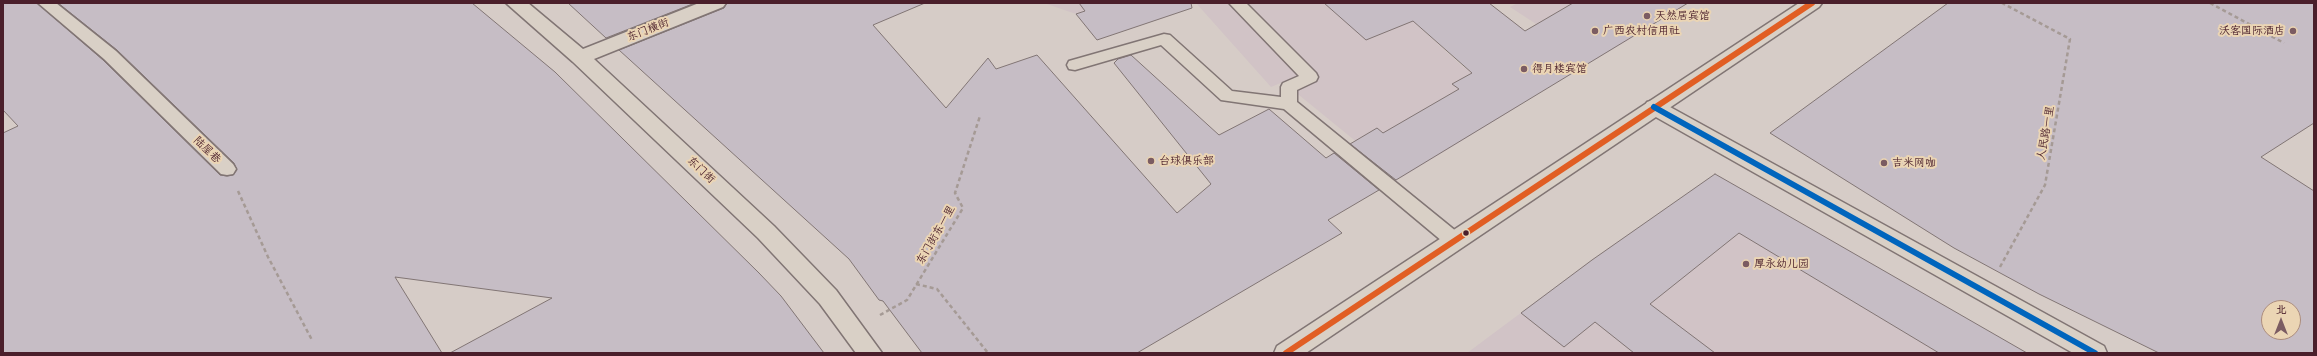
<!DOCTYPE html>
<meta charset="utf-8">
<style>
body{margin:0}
#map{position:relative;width:2317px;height:356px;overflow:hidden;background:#d6ccc7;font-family:"Patrick Hand","LXGW WenKai TC",sans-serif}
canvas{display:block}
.frame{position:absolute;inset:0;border:4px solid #4a1f2b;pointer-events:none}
.north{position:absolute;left:2261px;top:300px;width:40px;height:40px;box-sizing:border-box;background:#ebd5b4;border:1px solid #ab8c7d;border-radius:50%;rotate:0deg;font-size:11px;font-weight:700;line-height:16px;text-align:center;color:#4a1f2b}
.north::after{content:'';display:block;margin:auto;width:14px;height:18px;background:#7b5c62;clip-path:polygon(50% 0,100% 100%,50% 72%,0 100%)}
</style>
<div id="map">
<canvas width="2317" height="356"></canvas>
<div class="frame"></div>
<div class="north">北</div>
</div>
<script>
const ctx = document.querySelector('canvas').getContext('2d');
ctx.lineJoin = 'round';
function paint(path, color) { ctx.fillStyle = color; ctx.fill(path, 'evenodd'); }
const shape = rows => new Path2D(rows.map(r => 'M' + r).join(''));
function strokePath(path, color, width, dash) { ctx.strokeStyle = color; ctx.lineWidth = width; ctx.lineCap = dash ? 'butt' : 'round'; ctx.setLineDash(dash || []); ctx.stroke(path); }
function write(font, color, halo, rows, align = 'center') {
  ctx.font = font + ' "Patrick Hand","LXGW WenKai TC",sans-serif'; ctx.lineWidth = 4; ctx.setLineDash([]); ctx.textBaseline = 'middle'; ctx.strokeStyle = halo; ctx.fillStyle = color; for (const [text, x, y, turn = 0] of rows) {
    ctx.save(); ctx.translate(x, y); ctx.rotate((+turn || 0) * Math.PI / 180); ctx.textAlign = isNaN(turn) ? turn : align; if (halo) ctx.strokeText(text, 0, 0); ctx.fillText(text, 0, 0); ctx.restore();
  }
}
const built = shape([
 [1044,3,1109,3,1076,14],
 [1196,3,1393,3,1461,65,1519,106,1401,178,1283,82,1271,87],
 [1518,3,1605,3,1647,29,1593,61,1510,7],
 [1739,233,1939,353,1467,353,1592,260,1650,304]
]);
const building = shape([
 [3,3,37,3,103,60,220,175,227,176,233,175,237,170,234,163,117,50,58,3,472,3,555,72,759,273,781,296,824,353,450,353,552,298,395,277,442,353,3,353,3,133,18,126,3,110,3,3],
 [568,3,695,3,606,38,568,3],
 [727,3,925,3,873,25,946,108,988,58,996,69,1037,55,1177,213,1211,184,1114,63,1118,59,1131,55,1219,135,1269,109,1326,158,1334,153,1379,190,1328,220,1342,233,1137,353,922,353,883,301,879,300,849,259,619,50,724,8,727,3],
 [1079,3,1191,3,1192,8,1097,40,1076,14,1085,11,1079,3],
 [1324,3,1489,3,1525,31,1573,3,1688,3,1396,180,1350,144,1377,128,1383,133,1459,89,1452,84,1472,73,1413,21,1366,40,1324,3],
 [1948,3,2314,3,2314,123,2261,157,2314,191,2314,353,2159,353,2039,294,1954,248,1770,133,1948,3],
 [2269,308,2293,308,2293,332,2269,332,2269,308],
 [1715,174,1773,207,2027,353,1939,353,1739,233,1650,304,1715,353,1634,353,1595,322,1564,347,1521,313,1592,260,1715,174]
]);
const path = shape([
 [2210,3,2284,43],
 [238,191,268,257,312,340],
 [2000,267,2045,185,2070,39,2002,3],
 [916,284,937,289,988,353],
 [880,315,907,300,963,208,955,193,980,116]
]);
const service = shape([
 [38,3,56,3,116,51,233,164,236,169,233,174,227,175,221,174,104,59,38,3],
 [1229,3,1246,3,1316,73,1318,77,1316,81,1297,90,1297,102,1462,236,1464,241,1462,246,1455,248,1448,246,1284,109,1221,100,1161,45,1075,70,1069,69,1067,65,1069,61,1164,34,1170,35,1232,91,1281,97,1281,87,1283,83,1299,76,1229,3]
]);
const minor = shape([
 [506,3,528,3,583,49,699,3,726,3,723,7,594,59,774,226,836,290,882,353,856,353,820,304,758,238,573,62,506,3],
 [1654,100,1661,102,2104,346,2107,353,2073,353,1647,112,1644,107,1647,102,1654,100]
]);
const primary = shape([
 [1799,3,1822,3,1819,7,1306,353,1274,353,1277,346,1799,3]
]);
const bus1 = shape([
 [1286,353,1812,3]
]);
const bus2 = shape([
 [1654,107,2095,353]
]);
const markers = [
 [1647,16,4,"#7b5c62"],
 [1595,31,4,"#7b5c62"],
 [2293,31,4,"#7b5c62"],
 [1524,69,4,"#7b5c62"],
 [1151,161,4,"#7b5c62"],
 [1884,163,4,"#7b5c62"],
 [1466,233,3.5,"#4a1f2b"],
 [1746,264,4,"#7b5c62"]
];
const poiNames = [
 ["天然居宾馆",1655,16],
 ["广西农村信用社",1603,31],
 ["沃客国际酒店",2285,31,"right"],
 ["得月楼宾馆",1532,69],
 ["台球俱乐部",1159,161],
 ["吉米网咖",1892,163],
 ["厚永幼儿园",1754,264]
];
const streetNames = [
 ["东门横街",648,30,-21],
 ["人民路一里",2046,133,-80],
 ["陆屋巷",207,150,44],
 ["东门街",701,170,43],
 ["东门街东一里",936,235,-60]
];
paint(built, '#d1c3c6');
paint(building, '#c6bdc5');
strokePath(building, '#817574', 1);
strokePath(service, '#817574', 3);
strokePath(minor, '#817574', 3);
strokePath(primary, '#817574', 3);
strokePath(path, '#a59a95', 2.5, [4, 3]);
paint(service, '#d9d0c6');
paint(minor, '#d9d0c6');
paint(primary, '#d9d0c6');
strokePath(bus1, '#e15e23', 6);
strokePath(bus2, '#0065bd', 6);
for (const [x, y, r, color] of markers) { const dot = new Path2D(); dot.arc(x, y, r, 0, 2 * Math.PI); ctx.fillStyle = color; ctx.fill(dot); strokePath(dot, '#ebd5b4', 1.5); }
write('11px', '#4a1f2b', '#ebd5b4', poiNames, 'left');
write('11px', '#4a1f2b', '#ebd5b4', streetNames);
</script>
